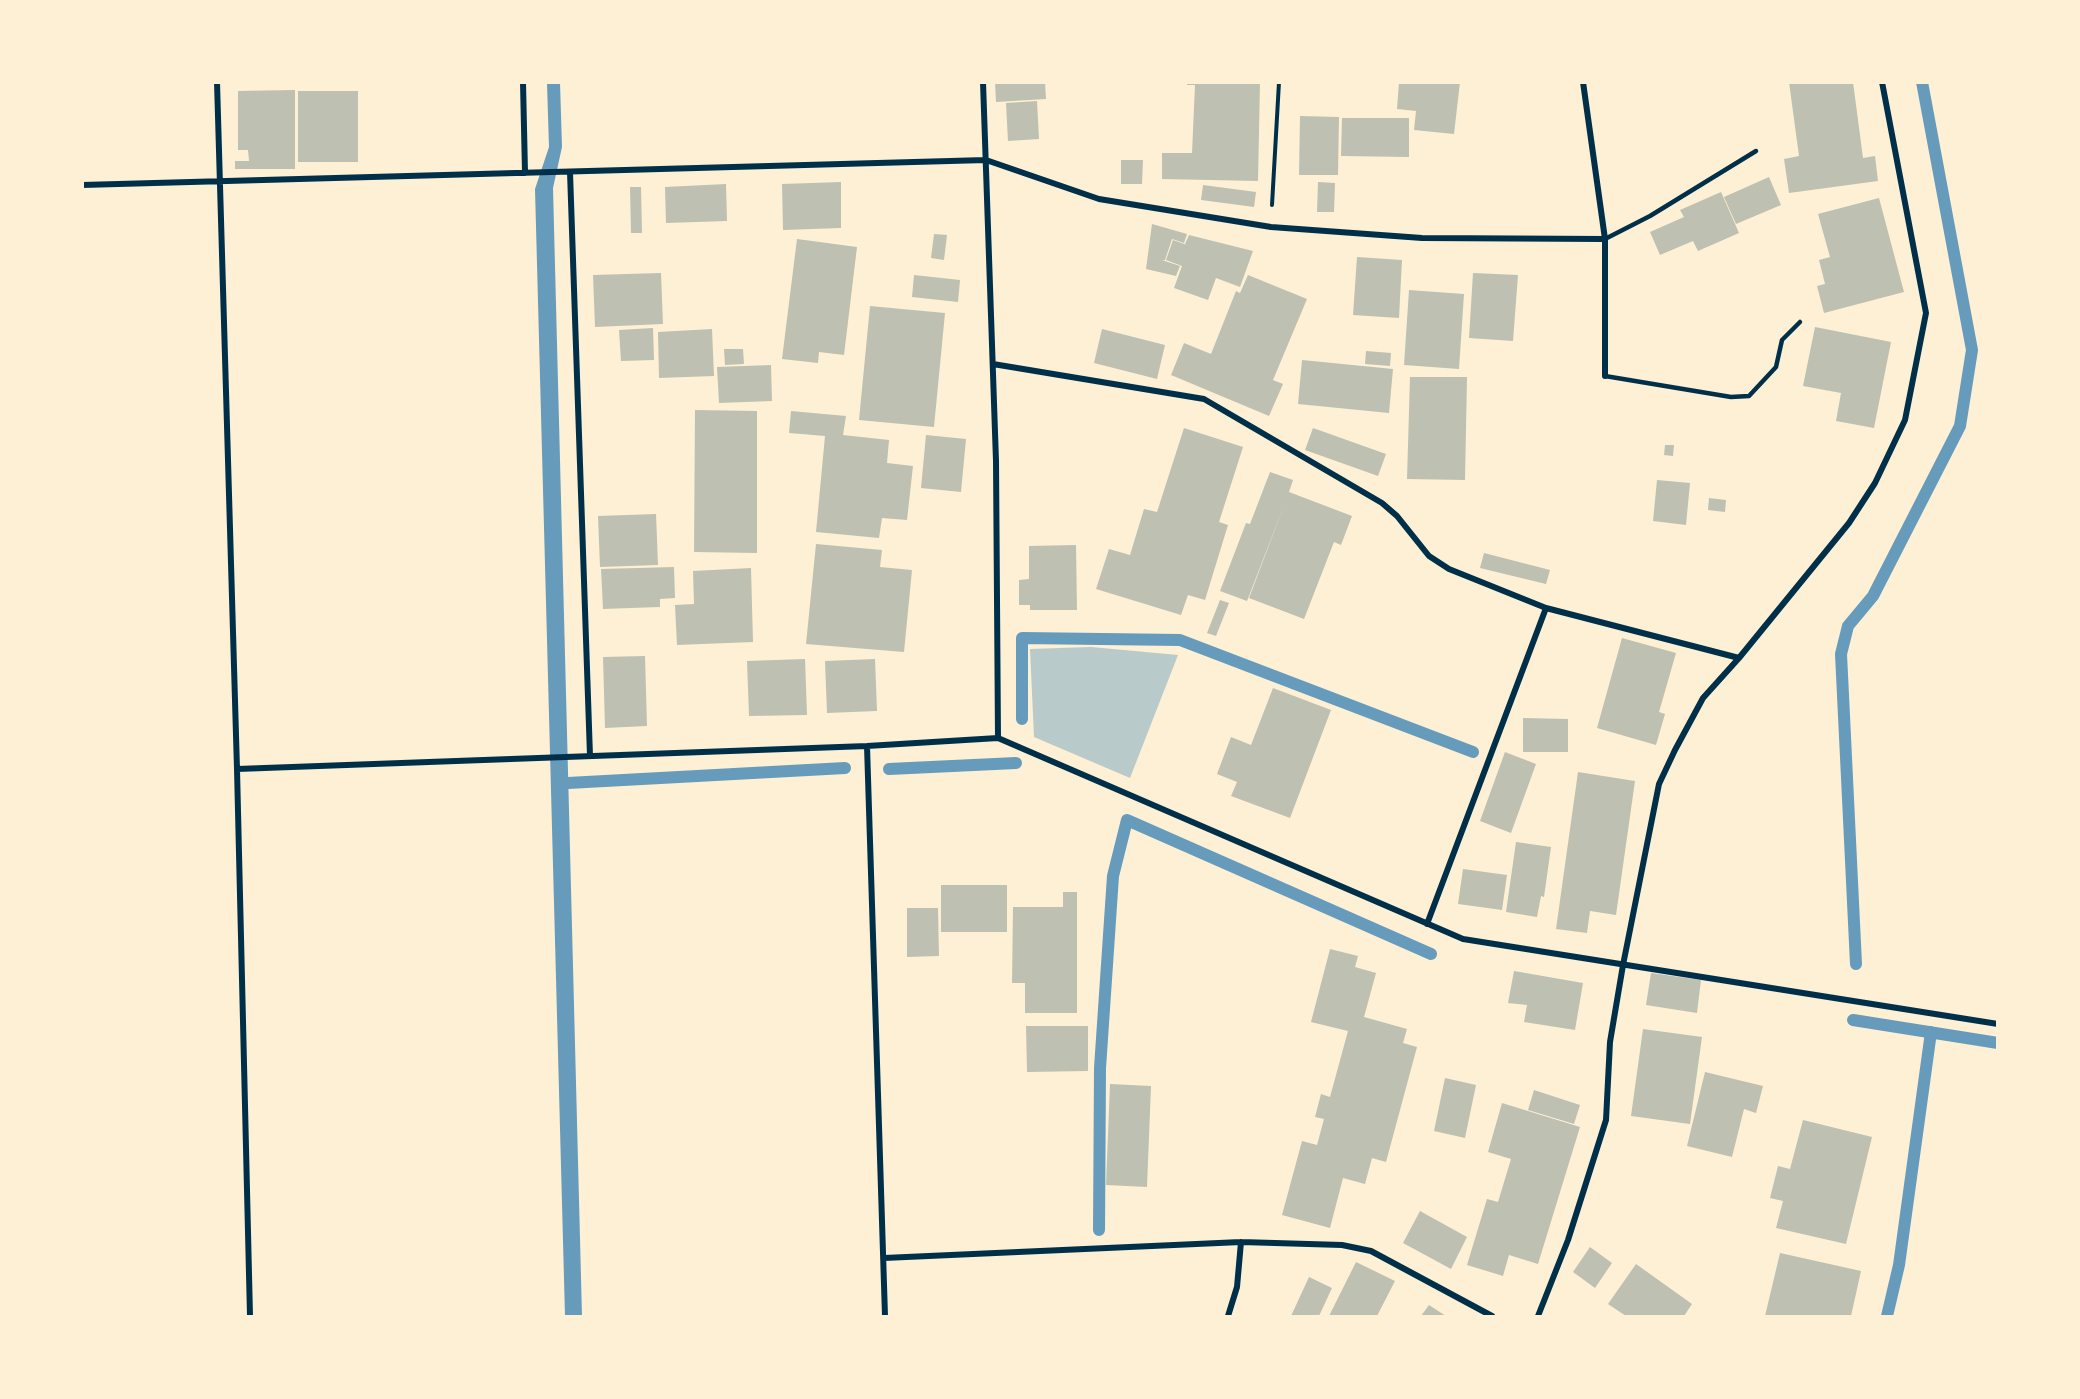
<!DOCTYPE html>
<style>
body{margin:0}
#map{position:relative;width:2080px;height:1399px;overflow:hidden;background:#fdf0d5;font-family:Bitter,serif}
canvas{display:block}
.frame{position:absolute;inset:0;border:84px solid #fdf0d5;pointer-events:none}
</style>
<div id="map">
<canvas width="2080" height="1399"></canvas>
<div class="frame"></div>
</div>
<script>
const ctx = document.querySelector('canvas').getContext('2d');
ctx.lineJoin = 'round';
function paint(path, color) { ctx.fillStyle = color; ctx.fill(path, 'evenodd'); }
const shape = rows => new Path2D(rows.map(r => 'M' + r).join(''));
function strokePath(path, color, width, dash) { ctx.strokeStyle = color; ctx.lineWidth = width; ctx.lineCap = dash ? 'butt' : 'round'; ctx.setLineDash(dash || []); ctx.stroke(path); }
const green = shape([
 [1091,647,1178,655,1130,778,1034,737,1030,649]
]);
const water = shape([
 [547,83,560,83,562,147,553,188,582,1316,565,1316,535,189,549,147]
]);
const stream = shape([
 [1022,719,1022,638,1180,640,1473,752],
 [889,769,1016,763],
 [568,783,845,768],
 [1856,964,1841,654,1848,626,1873,596,1960,426,1972,350,1922,82],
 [1853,1020,1998,1043],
 [1099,1230,1100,1068,1113,876,1127,820,1431,954],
 [1887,1316,1899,1265,1931,1032]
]);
const building = shape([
 [995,82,1045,82,1046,99,996,102],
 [1187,82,1260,82,1258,181,1162,179,1162,153,1192,153,1195,85,1187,85],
 [1399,82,1460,82,1454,134,1414,130,1416,111,1397,109],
 [1789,82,1853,82,1863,158,1875,156,1878,181,1789,193,1784,159,1799,156],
 [295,90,295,169,235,169,235,161,249,161,248,150,238,150,238,91],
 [298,91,358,91,358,162,298,162],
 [1037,101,1039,139,1008,141,1006,103],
 [1300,116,1339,117,1338,175,1299,175],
 [1342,118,1409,118,1409,157,1341,156],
 [1121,160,1143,160,1142,184,1121,184],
 [1769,177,1781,205,1736,224,1724,197],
 [841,182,841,228,783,230,782,184],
 [1318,182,1335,183,1334,212,1317,212],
 [726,184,727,221,666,223,665,187],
 [1203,185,1256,192,1254,207,1201,200],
 [630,187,641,187,642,233,631,233],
 [1721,192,1739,233,1698,251,1693,241,1660,255,1650,232,1684,217,1680,210],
 [1879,198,1904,292,1824,313,1817,286,1825,284,1819,260,1830,257,1818,214],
 [1152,224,1187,234,1184,243,1172,239,1165,260,1162,260,1180,266,1176,276,1146,269],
 [934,234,947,235,944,260,931,258],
 [1189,235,1253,251,1240,287,1216,278,1208,300,1174,288,1182,266,1166,260,1173,240,1187,245,1185,244],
 [797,239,857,247,844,355,819,352,818,363,782,359],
 [1357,257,1402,260,1399,318,1353,315],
 [661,273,663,324,595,327,593,275],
 [1473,273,1518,275,1513,341,1469,338],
 [914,275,960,280,958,302,912,297],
 [1248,275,1307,299,1273,380,1283,384,1269,416,1171,375,1184,343,1211,354,1236,291,1240,293],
 [1409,290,1464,294,1459,369,1404,365],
 [870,306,945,313,934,427,859,420],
 [1815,327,1891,342,1874,428,1836,421,1841,393,1803,386],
 [653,328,654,360,621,361,619,330],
 [712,329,714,376,659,378,658,332],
 [1102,329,1165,345,1157,379,1094,363],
 [724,349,743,349,744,364,725,365],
 [1366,351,1391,353,1390,366,1365,364],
 [1302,360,1393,369,1389,413,1298,404],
 [771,365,772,401,719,403,717,367],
 [1410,377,1467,377,1465,480,1407,479],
 [695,410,757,411,757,553,694,552],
 [791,411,846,416,843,435,889,440,887,463,913,466,907,520,882,518,879,538,816,532,825,436,789,433],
 [1184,428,1243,447,1219,522,1228,525,1205,600,1188,595,1181,615,1096,589,1109,549,1130,555,1144,509,1157,512],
 [1313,428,1386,454,1378,476,1305,450],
 [926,435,966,439,961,492,921,488],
 [1665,445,1674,445,1673,456,1664,455],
 [1270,472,1293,480,1289,492,1352,516,1341,545,1334,542,1304,619,1249,598,1285,503,1247,601,1220,591,1246,523,1250,524],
 [1657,480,1690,483,1686,525,1653,521],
 [1709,498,1726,500,1725,512,1708,510],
 [656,514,658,565,600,567,598,516],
 [816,544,882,550,880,567,912,570,904,652,806,644],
 [1076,545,1077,610,1030,610,1030,605,1019,605,1019,580,1029,579,1029,546],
 [1484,553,1550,570,1546,584,1480,568],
 [674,567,675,598,660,599,660,607,603,609,601,569],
 [751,568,753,642,677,645,675,605,694,604,693,571],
 [1220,600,1229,603,1216,636,1207,633],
 [1622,638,1676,653,1659,712,1665,714,1656,745,1597,728],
 [645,656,647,726,605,728,603,657],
 [805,659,807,715,749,716,747,661],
 [875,659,877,711,827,713,825,661],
 [1273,688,1331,710,1290,818,1231,796,1237,782,1217,774,1231,737,1251,745],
 [1523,718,1568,719,1568,752,1523,752],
 [1505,752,1536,764,1511,833,1480,821],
 [1578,772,1635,781,1616,915,1590,911,1587,933,1556,929],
 [1516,842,1551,847,1544,897,1541,896,1537,917,1506,912],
 [1463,869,1507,875,1502,910,1458,904],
 [941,885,1007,885,1007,932,941,932],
 [1063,892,1077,892,1077,1013,1025,1013,1025,983,1012,983,1013,907,1063,907],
 [907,908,938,908,939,956,907,957],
 [1330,949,1358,956,1355,967,1376,973,1364,1017,1407,1029,1403,1043,1417,1047,1386,1162,1372,1158,1365,1184,1343,1178,1330,1228,1282,1215,1302,1141,1317,1145,1324,1119,1315,1117,1321,1094,1330,1097,1348,1031,1311,1022],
 [1514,971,1583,983,1575,1030,1524,1022,1527,1005,1508,1003],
 [1651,973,1701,980,1697,1013,1646,1005],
 [1026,1026,1088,1026,1088,1071,1027,1072],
 [1643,1029,1702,1037,1690,1124,1631,1116],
 [1705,1072,1763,1086,1756,1113,1744,1109,1732,1157,1687,1146],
 [1445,1078,1476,1085,1465,1138,1434,1131],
 [1110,1084,1151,1086,1147,1187,1106,1185],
 [1534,1090,1580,1105,1574,1124,1528,1110],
 [1502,1103,1580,1127,1538,1264,1509,1255,1503,1276,1467,1265,1487,1199,1498,1202,1511,1159,1488,1152],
 [1803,1120,1872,1137,1846,1244,1776,1228,1783,1201,1770,1198,1778,1166,1790,1169],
 [1420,1211,1467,1237,1451,1269,1403,1243],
 [1590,1247,1612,1263,1595,1288,1573,1272],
 [1780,1253,1861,1271,1851,1316,1765,1316],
 [1356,1262,1395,1281,1377,1316,1329,1316],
 [1636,1264,1692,1304,1684,1316,1626,1316,1608,1304],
 [1309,1277,1332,1288,1319,1316,1291,1316],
 [1429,1305,1446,1316,1421,1316]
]);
const path = shape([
 [1272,205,1279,82]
]);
const service = shape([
 [1605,239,1650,216,1756,151],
 [1605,376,1731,397,1749,396,1776,367,1782,340,1800,322]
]);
const minor = shape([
 [217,82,237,769,250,1316],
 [523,82,525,173],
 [983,82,996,461,998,738],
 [570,172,590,756],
 [82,185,986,160,1099,199,1271,227,1422,238,1605,239,1583,82],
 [1605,239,1605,376],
 [993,364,1204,399,1382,503,1397,516,1429,556,1449,569,1546,608,1739,658],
 [867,746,885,1316],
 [237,769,867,746,998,738,1463,939,1998,1024],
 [1427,924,1546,608],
 [884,1258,1241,1242,1342,1245,1371,1251,1492,1316],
 [1228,1316,1237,1287,1241,1242],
 [1538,1316,1568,1240,1606,1120,1610,1042,1623,965,1659,784,1675,750,1703,698,1739,658,1849,523,1875,483,1905,420,1926,313,1882,82]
]);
paint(green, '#b9caca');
paint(water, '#669bbc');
strokePath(stream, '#669bbc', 12);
paint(building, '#bec0b2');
strokePath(path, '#003049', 4);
strokePath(service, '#003049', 4.5);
strokePath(minor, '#003049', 6);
</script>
